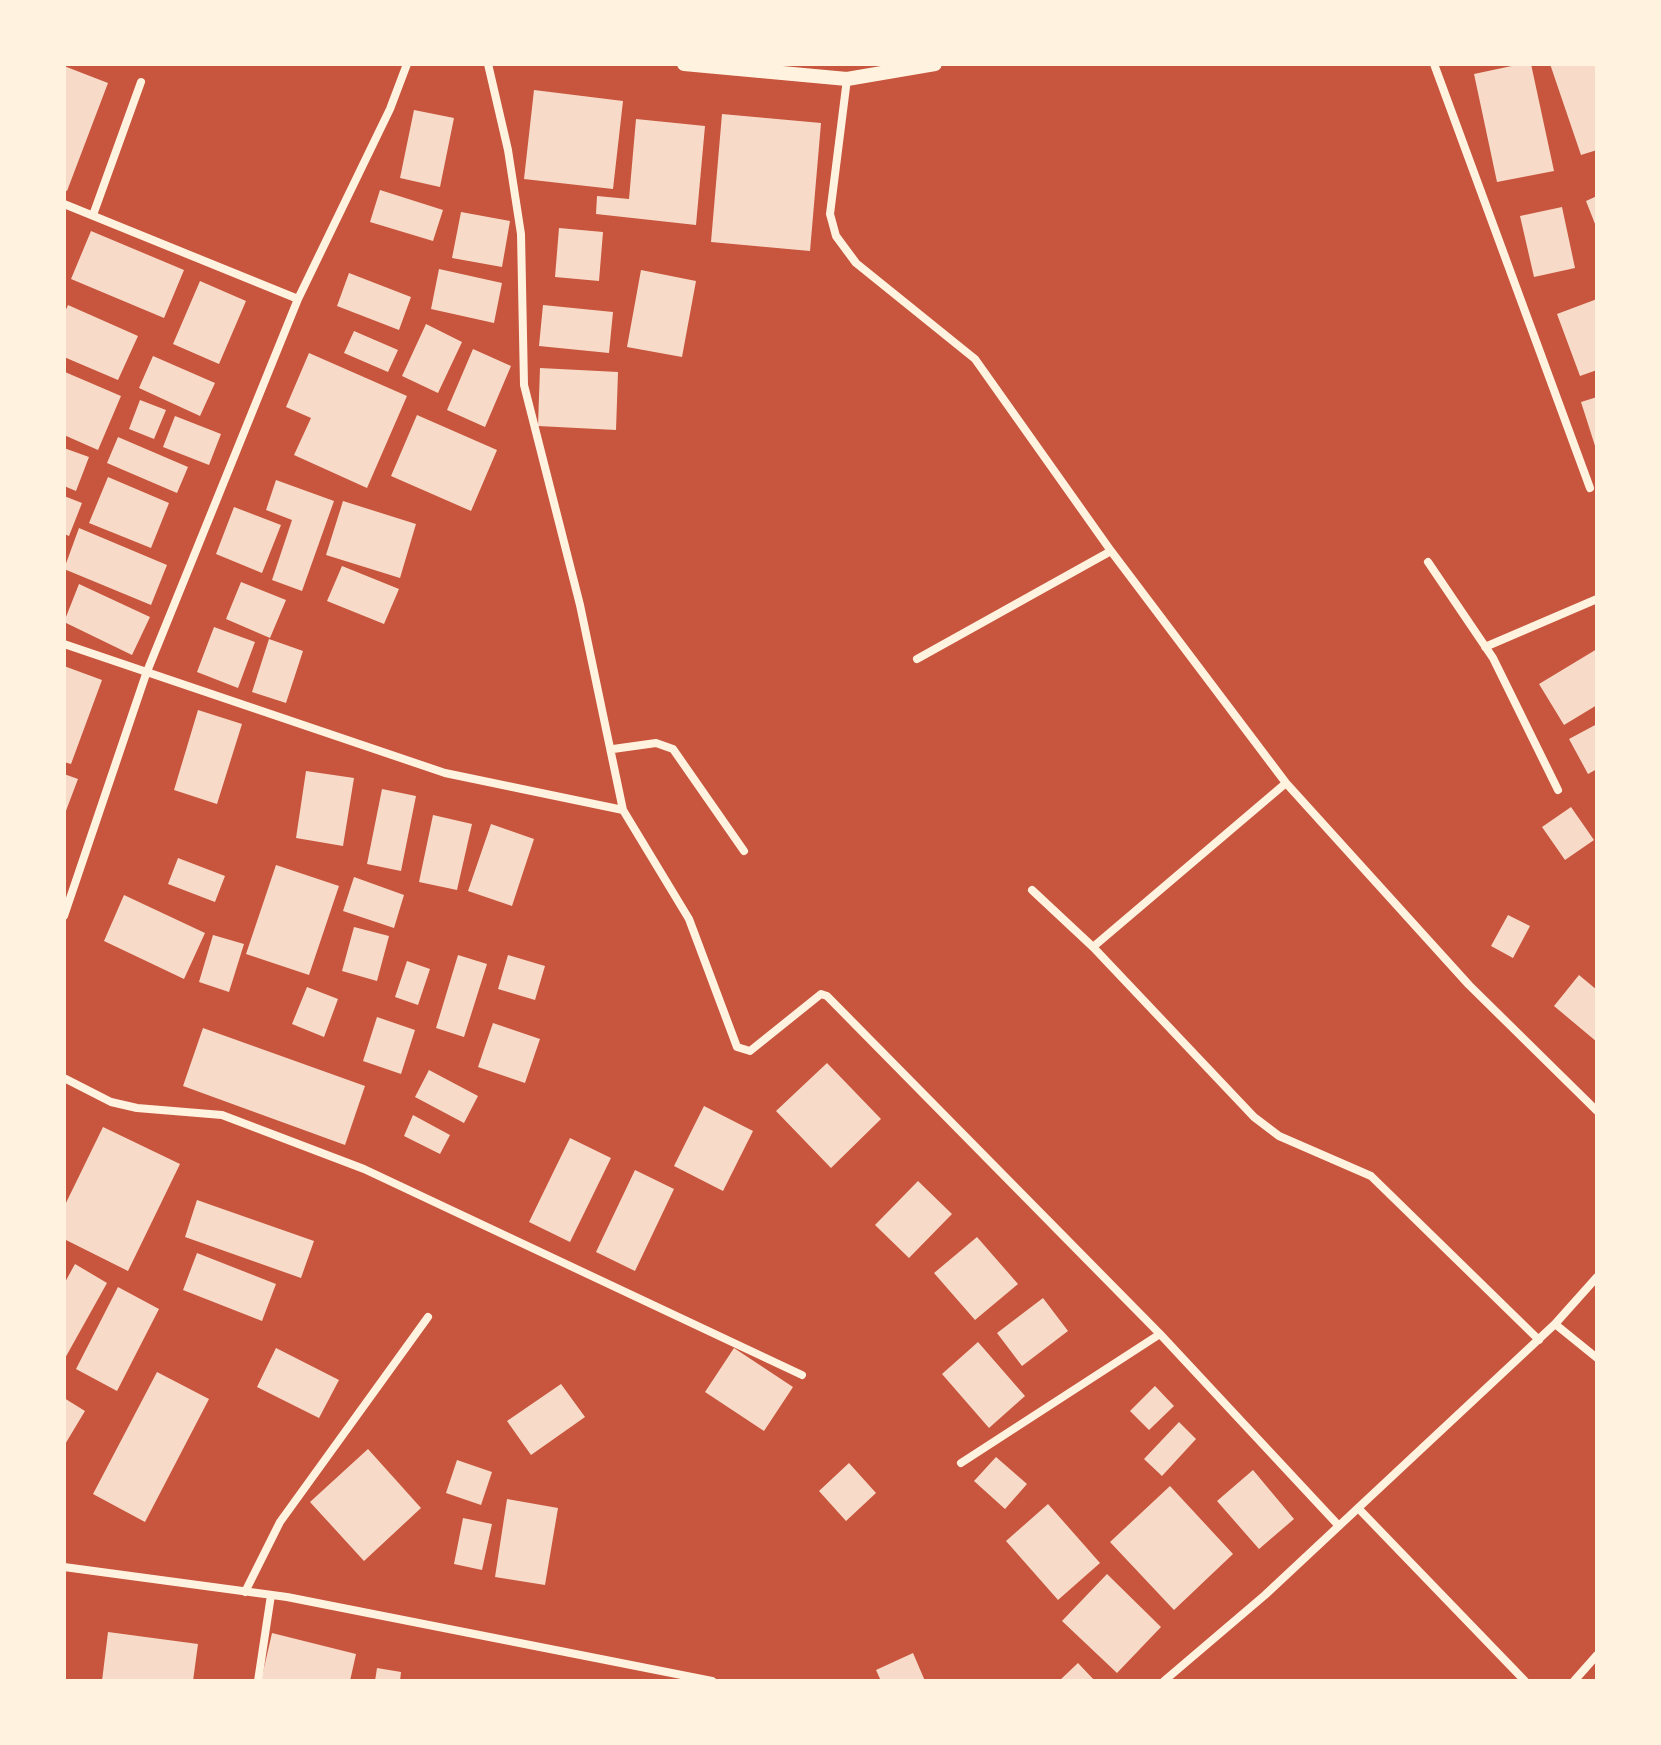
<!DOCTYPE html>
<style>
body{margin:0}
#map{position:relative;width:1661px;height:1745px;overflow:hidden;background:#c8553d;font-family:"Fira Sans Condensed",sans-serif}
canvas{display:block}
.frame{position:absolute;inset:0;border:66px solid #fff3e0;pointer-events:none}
</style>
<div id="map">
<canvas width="1661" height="1745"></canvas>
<div class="frame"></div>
</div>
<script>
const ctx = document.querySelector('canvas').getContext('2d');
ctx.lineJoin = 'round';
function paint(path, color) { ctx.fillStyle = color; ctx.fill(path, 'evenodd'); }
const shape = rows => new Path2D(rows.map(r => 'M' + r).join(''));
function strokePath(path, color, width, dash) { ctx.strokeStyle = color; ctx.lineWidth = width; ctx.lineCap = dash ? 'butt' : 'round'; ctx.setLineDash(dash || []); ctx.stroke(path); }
const building = shape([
 [1521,64,1531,64,1554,171,1497,182,1474,74],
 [1550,64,1597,64,1597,150,1581,155],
 [64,66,108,83,67,191,64,190],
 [534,90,623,101,613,189,524,179],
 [414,110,454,118,440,187,400,178],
 [722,114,821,123,810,251,711,242],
 [636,119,705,126,696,225,596,214,597,196,629,199],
 [380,190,443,210,433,241,370,222],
 [1597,196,1597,229,1586,201],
 [1562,207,1575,268,1534,277,1520,216],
 [461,212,510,221,502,267,452,258],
 [559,228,603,232,599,281,555,277],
 [91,231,184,270,164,318,71,279],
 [439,269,502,283,494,323,431,309],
 [641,270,696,281,682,357,627,347],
 [349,273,411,297,399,330,337,306],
 [200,281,246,301,219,364,173,344],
 [1597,299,1597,370,1580,376,1557,314],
 [68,305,138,336,118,380,64,357,64,314],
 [543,305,613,312,609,353,539,346],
 [426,324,462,342,438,393,402,376],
 [354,331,398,350,388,372,344,353],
 [473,349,511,366,485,427,447,410],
 [309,353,407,396,367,488,294,455,311,418,286,407],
 [153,356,215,383,200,416,139,388],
 [540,368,618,372,616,430,538,426],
 [65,372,121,396,98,450,64,435],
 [1597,397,1597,449,1596,449,1581,402],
 [140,400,166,410,154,439,129,429],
 [417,415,497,450,471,511,391,476],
 [175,416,221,434,209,465,163,447],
 [118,437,188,467,177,493,107,463],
 [64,448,89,457,76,491,64,486],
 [108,477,169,503,151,548,89,523],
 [276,480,334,501,302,591,272,580,292,520,266,510],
 [64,496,82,503,69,536,64,534],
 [343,501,416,524,400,578,326,555],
 [234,507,281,525,262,573,216,554],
 [79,528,167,565,151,605,64,569],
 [342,566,399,589,384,624,327,601],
 [241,582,286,600,270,638,226,619],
 [79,584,150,617,132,655,64,622],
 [214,627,255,642,238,688,197,672],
 [269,639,303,651,286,703,252,692],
 [1597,649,1597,705,1564,725,1539,684],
 [64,666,102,680,71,764,64,762],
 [198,710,242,724,217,804,174,790],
 [1597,724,1597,769,1588,774,1569,739],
 [306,771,354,778,343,846,296,838],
 [64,774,78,779,64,816],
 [382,789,416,796,401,871,367,864],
 [1571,807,1594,840,1565,860,1542,827],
 [433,815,472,824,457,890,419,882],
 [491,824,534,839,512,906,468,891],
 [178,858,225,876,215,902,168,884],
 [276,865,339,886,309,975,246,954],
 [354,877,404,895,394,928,343,911],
 [124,895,205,933,184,979,104,941],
 [1508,915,1530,926,1513,958,1491,946],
 [354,927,389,936,377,981,342,971],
 [213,935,244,944,229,992,199,982],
 [458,955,487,964,464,1037,436,1028],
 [508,955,545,966,535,1000,498,989],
 [407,961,430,969,418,1005,395,997],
 [1579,975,1597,990,1597,1042,1554,1006],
 [307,987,338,999,324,1037,292,1024],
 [377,1017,415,1030,401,1074,363,1061],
 [493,1023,540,1039,525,1083,478,1067],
 [203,1028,365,1086,345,1145,183,1086],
 [827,1063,881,1119,831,1168,776,1111],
 [429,1070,478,1096,464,1123,415,1097],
 [704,1106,753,1131,723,1191,674,1166],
 [413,1115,450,1135,440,1154,404,1136],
 [103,1127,180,1164,128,1271,64,1239,64,1207],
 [570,1138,611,1158,570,1242,529,1222],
 [635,1170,674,1189,635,1271,596,1252],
 [918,1181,952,1214,909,1258,875,1225],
 [197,1200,314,1241,301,1278,185,1237],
 [977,1237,1018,1284,975,1320,934,1273],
 [197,1253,276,1284,262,1321,183,1290],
 [75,1264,107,1283,64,1360,64,1284],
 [118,1287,159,1309,117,1391,76,1369],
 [1043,1298,1068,1331,1022,1366,997,1333],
 [978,1342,1025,1396,989,1428,942,1374],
 [276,1348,339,1380,319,1418,257,1387],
 [734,1348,793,1387,764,1431,705,1392],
 [157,1372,209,1399,145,1522,93,1494],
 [561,1384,585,1417,531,1455,507,1421],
 [1155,1386,1174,1406,1149,1430,1130,1411],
 [64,1398,85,1411,64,1446],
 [1179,1422,1196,1439,1162,1476,1144,1459],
 [368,1449,421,1508,364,1561,310,1502],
 [996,1457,1027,1484,1005,1509,974,1481],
 [457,1460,492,1472,481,1505,446,1493],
 [849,1463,876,1493,846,1521,819,1491],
 [1253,1470,1294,1519,1259,1549,1217,1501],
 [1170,1486,1233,1554,1174,1610,1110,1542],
 [507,1499,558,1508,545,1585,495,1577],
 [1048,1504,1100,1563,1058,1600,1006,1541],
 [463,1518,492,1524,482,1570,454,1564],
 [1107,1574,1161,1627,1117,1673,1062,1621],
 [108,1632,198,1644,193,1681,102,1681],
 [272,1633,356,1654,350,1681,261,1681],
 [913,1653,925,1681,881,1681,876,1670],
 [1078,1663,1095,1681,1059,1681],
 [377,1668,401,1672,400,1681,375,1681]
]);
const minor = shape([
 [1434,64,1590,488],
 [847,79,830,214,836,236,856,263,975,359,1111,551,1286,783,1469,985,1597,1111],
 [64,204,298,299],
 [93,215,141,82],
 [1428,562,1493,658,1558,790],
 [64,644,445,773,623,810,580,605,524,385,521,234,508,150,488,64],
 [1485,647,1597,599],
 [917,659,1111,551],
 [613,749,656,743,673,749,744,851],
 [623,810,689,919,737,1047,750,1051,821,994,827,996,1160,1334,1339,1526],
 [1032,890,1093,947,1254,1117,1279,1136,1371,1176,1539,1340],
 [64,916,146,674,298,299,390,109,407,64],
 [1093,947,1286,783],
 [64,1078,111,1102,137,1108,222,1115,364,1169,802,1375],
 [1555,1324,1597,1358],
 [961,1463,1160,1334],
 [1358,1508,1525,1681],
 [64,1567,287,1597,712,1681],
 [245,1592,280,1522,428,1317],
 [258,1681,271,1595],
 [1164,1681,1265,1595,1555,1324,1597,1277],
 [1574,1681,1597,1655]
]);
const tertiary = shape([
 [684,64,847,79,935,64]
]);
paint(building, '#f7dbc8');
strokePath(minor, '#fff3e0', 8);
strokePath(tertiary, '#fff3e0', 14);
</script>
